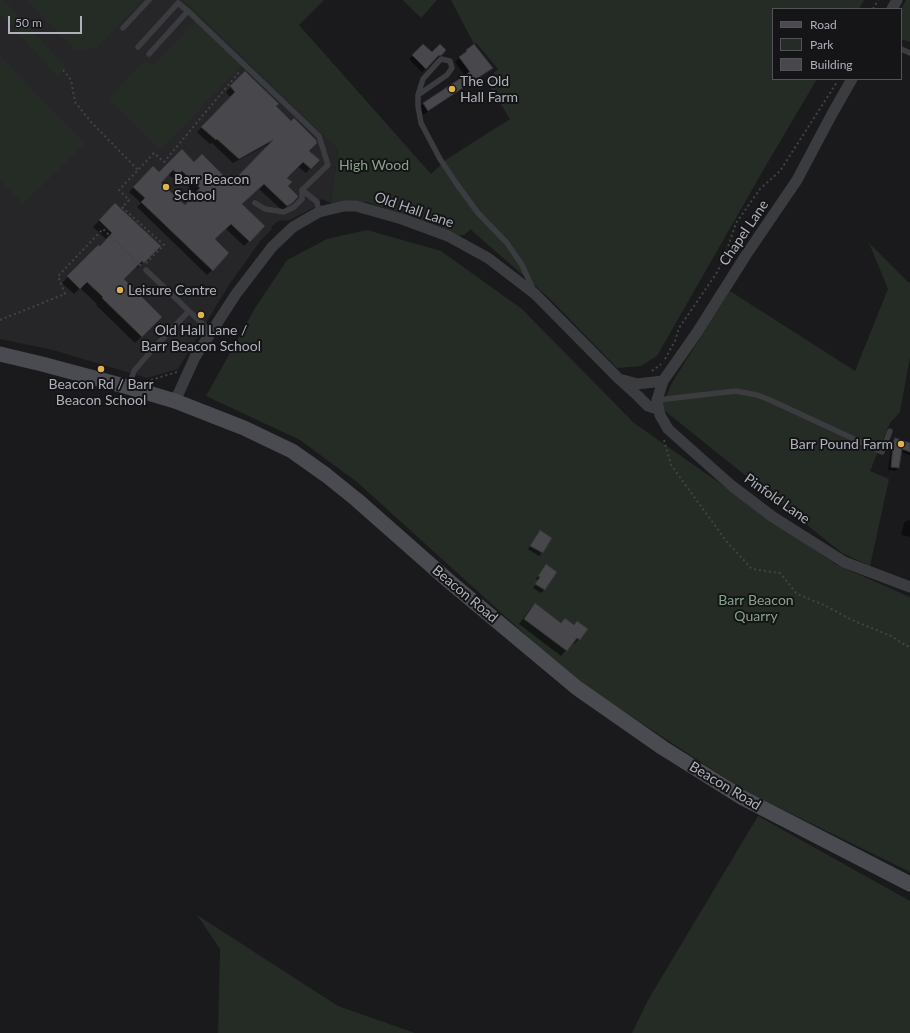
<!DOCTYPE html>
<style>
body{margin:0}
#map{position:relative;width:910px;height:1033px;overflow:hidden;background:#1a1a1c;font-family:Lato,sans-serif}
canvas{display:block}
.legend{position:absolute;left:772px;top:8px;width:130px;height:72px;box-sizing:border-box;background:#151517;border:1px solid #525358;margin:0;padding:5px 7px;list-style:none;font-size:12px;color:#aeb1ba}
.legend li{display:flex;align-items:center;gap:8px;height:20px}
.legend b{width:20px;border:1px solid #525358}
.scale{position:absolute;left:8px;top:16px;width:74px;height:18px;box-sizing:border-box;border:2px solid #aeb1ba;border-top:0;padding-left:5px;font-size:12px;line-height:14px;white-space:nowrap;color:#aeb1ba;-webkit-text-stroke:3px #151517;paint-order:stroke}
</style>
<div id="map">
<canvas width="910" height="1033"></canvas>
<ul class="legend">
<li><b style="height:5px;background:#494b50"></b>Road</li>
<li><b style="height:11px;background:#242c25"></b>Park</li>
<li><b style="height:11px;background:#47474c"></b>Building</li>
</ul>
<div class="scale">50 m</div>
</div>
<script>
const ctx = document.querySelector('canvas').getContext('2d');
ctx.lineJoin = 'round';
function paint(path, color) { ctx.fillStyle = color; ctx.fill(path, 'evenodd'); }
const shape = rows => new Path2D(rows.map(r => 'M' + r).join(''));
function strokePath(path, color, width, dash) { ctx.strokeStyle = color; ctx.lineWidth = width; ctx.lineCap = dash ? 'butt' : 'round'; ctx.setLineDash(dash || []); ctx.stroke(path); }
function write(font, color, halo, rows, align = 'center') {
  ctx.font = font + ' Lato,sans-serif'; ctx.lineWidth = 4; ctx.setLineDash([]); ctx.textBaseline = 'middle'; ctx.strokeStyle = halo; ctx.fillStyle = color; for (const [text, x, y, turn = 0] of rows) {
    ctx.save(); ctx.translate(x, y); ctx.rotate((+turn || 0) * Math.PI / 180); ctx.textAlign = isNaN(turn) ? turn : align; if (halo) ctx.strokeText(text, 0, 0); ctx.fillText(text, 0, 0); ctx.restore();
  }
}
const built = shape([
 [0,0,183,0,338,150,331,203,322,199,317,202,315,207,290,220,278,221,271,227,272,229,261,240,229,285,178,369,147,378,53,350,0,339]
]);
const green = shape([
 [0,0,4,0,66,67,57,76,0,13],
 [26,0,143,0,97,48,85,50,75,50],
 [183,0,324,0,299,25,431,174,447,159,510,119,486,80,498,69,476,43,474,44,451,0,864,0,859,9,773,9,773,79,817,79,768,162,657,356,641,366,617,368,549,298,470,229,469,231,464,235,454,236,413,217,366,202,331,203,338,150],
 [403,0,437,0,421,18],
 [906,0,910,0,910,42,901,39,901,9],
 [195,21,242,65,161,150,108,99,145,60,152,67],
 [0,56,85,144,23,204,0,180],
 [367,230,441,251,522,309,634,423,835,564,910,597,910,872,745,791,582,684,560,666,357,482,300,440,206,396,255,308,287,260,327,239],
 [869,243,910,284,910,357,900,412,890,423,870,471,889,479,870,566,842,553,665,411,663,403,673,381,730,291,855,371,888,289],
 [758,816,910,901,910,1033,632,1033,648,1000],
 [197,915,338,1006,415,1033,218,1033,220,949]
]);
const shadow = shape([
 [423,45,432,54,445,50,438,58,434,59,422,72,409,59],
 [467,51,491,68,487,72,423,115,419,108,423,104,465,76,455,62],
 [245,73,275,107,308,151,318,160,306,173,297,166,286,178,287,186,297,197,285,208,282,210,258,188,241,204,264,226,244,246,225,228,214,239,212,270,207,275,137,207,141,203,129,192,153,168,159,174,194,163,230,185,271,143,233,163,212,143,210,144,197,132,231,98,226,92],
 [168,174,173,178,176,175,196,194,185,206,160,183],
 [115,204,159,246,137,268,135,266,122,279,161,317,135,343,96,305,97,304,80,288,74,294,62,283,98,246,100,248,107,240,93,227],
 [895,439,910,444,910,455,900,452,898,468,896,471,888,470,891,449,890,448,892,442],
 [908,520,910,521,910,537,901,535,904,523],
 [540,532,551,539,542,553,539,556,528,549,537,535],
 [546,566,556,572,544,590,541,593,533,588,538,581,536,579],
 [535,604,561,623,579,639,574,644,572,643,561,656,519,624,530,609]
]);
const building = shape([
 [423,44,432,52,440,44,446,50,442,55,438,56,426,69,412,55,423,44],
 [474,44,493,68,428,111,423,103,470,72,459,57,467,51,466,50,474,44],
 [245,71,279,104,276,106,291,121,294,118,316,140,317,143,309,151,320,160,311,169,303,162,287,178,292,182,288,186,298,196,298,197,291,204,287,206,264,184,242,204,265,226,250,242,231,224,215,239,229,253,213,271,141,202,145,198,133,187,153,166,159,172,182,149,194,162,202,154,231,183,273,140,239,159,217,139,216,140,201,127,235,92,230,86,245,71],
 [173,170,178,174,182,171,200,188,185,205,161,183,173,170],
 [115,203,161,246,144,263,142,261,124,279,162,317,142,337,102,298,103,297,87,282,80,289,67,276,98,245,100,246,112,233,99,220,115,203],
 [895,438,910,443,910,452,902,449,899,468,891,467,893,446,892,445,895,438],
 [540,530,552,538,543,553,530,546,540,530],
 [546,564,557,572,545,590,535,584,540,577,538,576,546,564],
 [535,603,561,623,565,618,574,625,577,621,588,629,580,640,577,638,567,651,524,619,535,603]
]);
const path = shape([
 [873,9,878,0],
 [63,70,71,80,75,102,91,122,138,170],
 [146,263,164,245,122,207,129,200,119,190,154,153,164,162,240,71],
 [0,320,65,294,58,276,103,229,141,266],
 [665,359,675,341,679,328,716,274,725,256,736,223,760,189,780,171,837,82],
 [652,371,661,364],
 [151,380,177,372],
 [664,440,671,465,727,542,752,569,780,573,797,594,824,605,852,620,891,636,910,648]
]);
const lane = shape([
 [123,28,149,0],
 [138,47,178,3,188,11],
 [901,49,910,53],
 [149,54,188,11,319,136,328,165,302,190,317,202,319,212],
 [418,95,447,75,452,68,450,61,441,59,423,79,418,95,418,106,421,123,440,159,456,183,478,213,507,243,522,265,533,289],
 [255,203,265,209,284,212,294,207,302,199,302,190],
 [146,270,211,332],
 [129,386,134,371,151,351,189,311],
 [657,400,736,391,757,395,770,400,882,452,890,431]
]);
const street = shape([
 [892,9,897,0],
 [852,79,832,114,797,180,746,255,696,334,663,381,657,400,660,415,668,429,732,486,773,517,844,562,910,587],
 [623,380,637,384,663,381],
 [175,401,195,357,236,294,272,247,293,227,319,212,344,206,356,206,402,219,448,236,488,258,535,294,618,378,638,396,648,406,654,408,658,407]
]);
const secondary = shape([
 [0,354,42,364,128,387,175,401,244,428,292,451,326,475,357,500,450,582,577,688,663,748,741,797,910,884]
]);
const markers = [
 [452,89,4,"#e1b14d"],
 [166,187,4,"#e1b14d"],
 [120,290,4,"#e1b14d"],
 [201,315,4,"#e1b14d"],
 [101,369,4,"#e1b14d"],
 [901,444,4,"#e1b14d"]
];
const poiNames = [
 ["The Old",460,81],
 ["Hall Farm",460,97],
 ["Barr Beacon",174,179],
 ["School",174,195],
 ["Leisure Centre",128,290],
 ["Old Hall Lane /",201,330,"center"],
 ["Barr Beacon School",201,346,"center"],
 ["Beacon Rd / Barr",101,384,"center"],
 ["Beacon School",101,400,"center"],
 ["Barr Pound Farm",893,444,"right"]
];
const parkNames = [
 ["High Wood",374,165],
 ["Barr Beacon",756,600],
 ["Quarry",756,616]
];
const streetNames = [
 ["Old Hall Lane",414,210,19],
 ["Chapel Lane",744,233,-56],
 ["Pinfold Lane",777,499,35],
 ["Beacon Road",465,594,40],
 ["Beacon Road",725,786,31]
];
paint(built, '#262629');
paint(green, '#242c25');
paint(shadow, '#0007');
paint(building, '#47474c');
strokePath(building, '#343438', 1);
strokePath(path, '#414347', 2, [2, 3]);
strokePath(lane, '#3b3c40', 5.5);
strokePath(street, '#3b3c40', 11);
strokePath(secondary, '#494b50', 15);
for (const [x, y, r, color] of markers) { const dot = new Path2D(); dot.arc(x, y, r, 0, 2 * Math.PI); ctx.fillStyle = color; ctx.fill(dot); strokePath(dot, '#151517', 1.5); }
write('14px', '#aeb1ba', '#151517', poiNames, 'left');
write('14px', '#87a389', '#151517', parkNames);
write('14px', '#aeb1ba', '#151517', streetNames);
</script>
